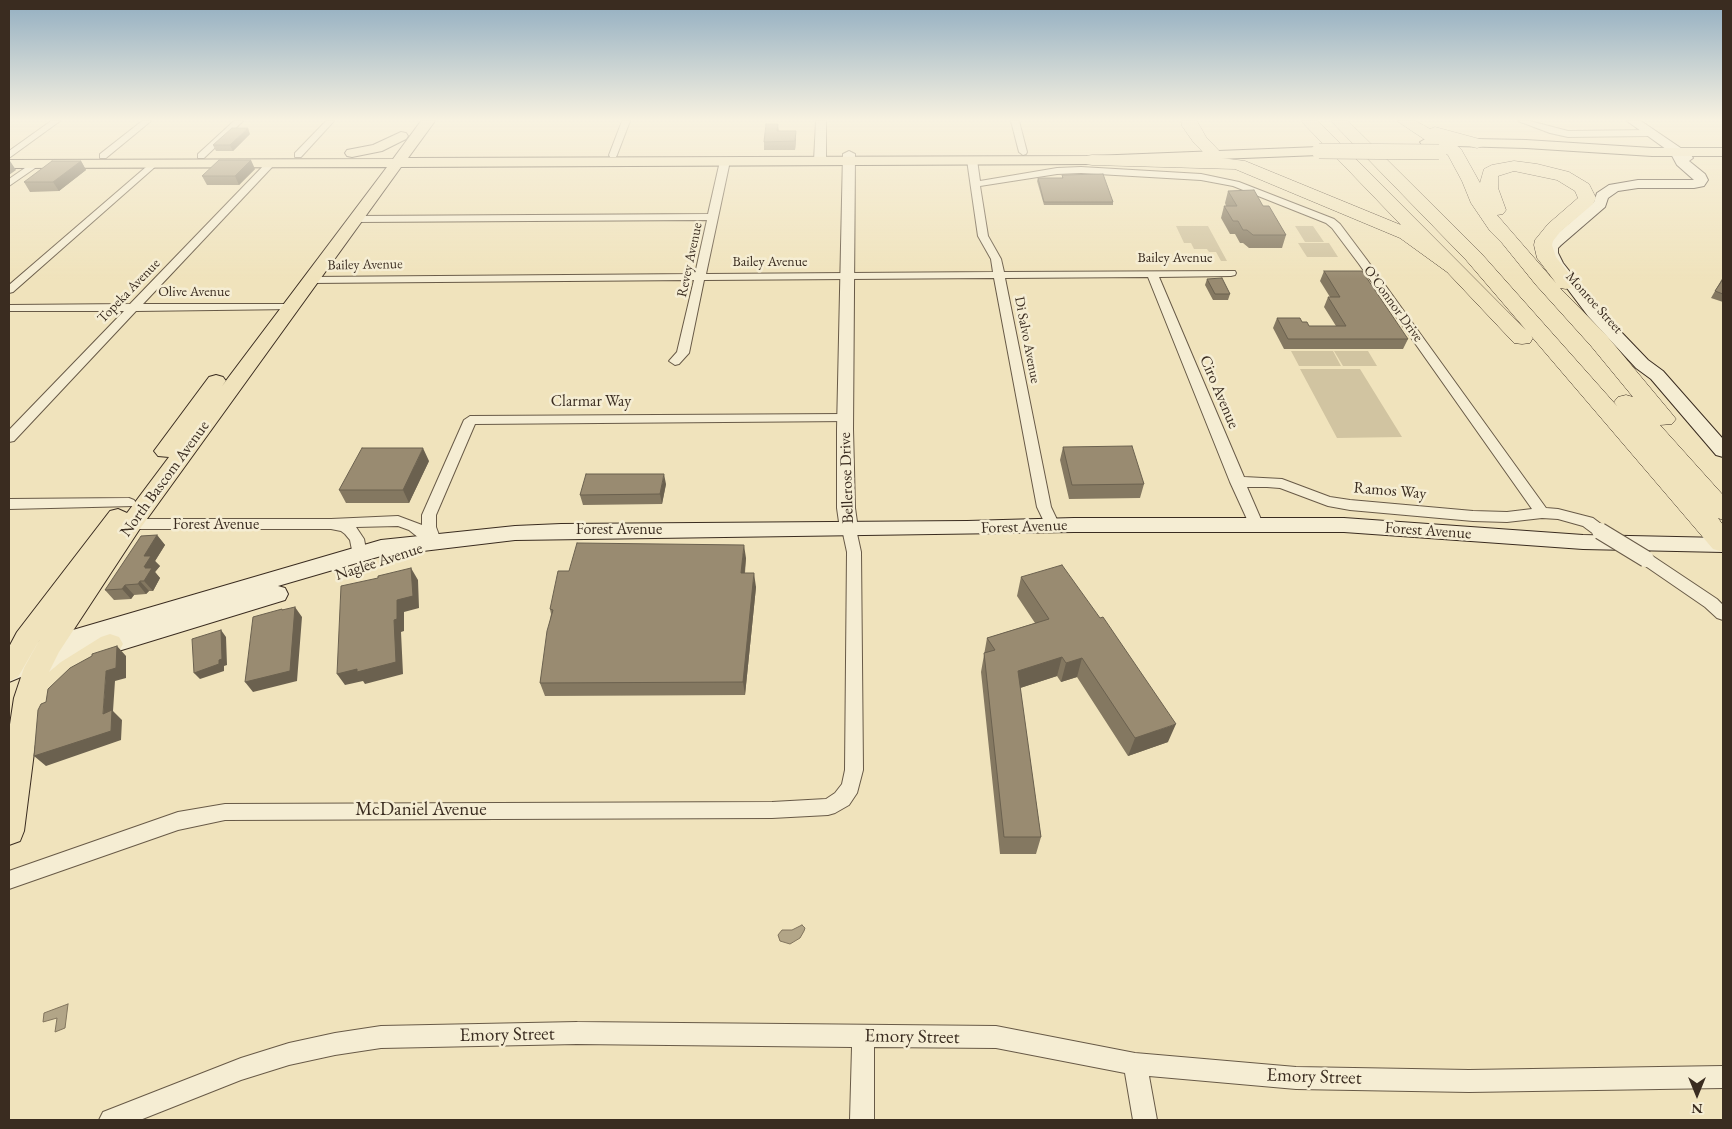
<!DOCTYPE html>
<meta charset="utf-8">
<style>
body{margin:0}
#map{position:relative;width:1732px;height:1129px;overflow:hidden;background:#f0e3bc;font-family:"EB Garamond",serif}
canvas{display:block}
.frame{position:absolute;inset:0;border:10px solid #3a2c20;pointer-events:none}
.north{position:absolute;left:1672px;top:1069px;width:50px;height:50px;-webkit-text-stroke:4px #f5edd3;paint-order:stroke;rotate:180deg;font-size:14px;font-weight:700;line-height:20px;text-align:center;color:#3a2c20}
.north::after{content:'';display:block;margin:auto;width:18px;height:22px;background:#3a2c20;clip-path:polygon(50% 0,100% 100%,50% 72%,0 100%)}
</style>
<div id="map">
<canvas width="1732" height="1129"></canvas>
<div class="frame"></div>
<div class="north">N</div>
</div>
<script>
const ctx = document.querySelector('canvas').getContext('2d');
ctx.lineJoin = 'round';
function paint(path, color) { ctx.fillStyle = color; ctx.fill(path, 'evenodd'); }
const shape = rows => new Path2D(rows.map(r => 'M' + r).join(''));
function strokePath(path, color, width, dash) { ctx.strokeStyle = color; ctx.lineWidth = width; ctx.lineCap = dash ? 'butt' : 'round'; ctx.setLineDash(dash || []); ctx.stroke(path); }
function write(font, color, halo, rows, align = 'center') {
  ctx.font = font + ' "EB Garamond",serif'; ctx.lineWidth = 5; ctx.setLineDash([]); ctx.textBaseline = 'middle'; ctx.strokeStyle = halo; ctx.fillStyle = color; for (const [text, x, y, turn = 0] of rows) {
    ctx.save(); ctx.translate(x, y); ctx.rotate((+turn || 0) * Math.PI / 180); ctx.textAlign = isNaN(turn) ? turn : align; if (halo) ctx.strokeText(text, 0, 0); ctx.fillText(text, 0, 0); ctx.restore();
  }
}
const green = shape([
 [1176,226,1208,226,1227,261,1221,261,1216,252,1209,252,1207,249,1194,249,1191,243,1184,243],
 [1295,226,1313,226,1324,242,1305,242],
 [1298,243,1329,243,1338,257,1307,257],
 [1291,351,1333,351,1341,366,1299,366],
 [1334,351,1368,351,1377,366,1343,366],
 [1300,369,1360,369,1402,437,1337,438]
]);
const water = shape([
 [802,925,805,928,804,931,800,938,790,944,780,941,778,935,782,930,792,930,802,925],
 [68,1004,65,1028,55,1032,57,1018,43,1022,44,1013,68,1004]
]);
const minor = shape([
 [51,121,60,121,9,158,9,151,51,121],
 [142,121,151,121,106,158,100,158,100,154,142,121],
 [234,121,243,121,204,158,198,158,198,154,234,121],
 [326,121,334,121,301,157,295,157,295,153,326,121],
 [622,121,630,121,617,155,616,157,610,157,609,155,622,121],
 [1011,121,1019,121,1027,152,1026,154,1023,155,1019,152,1011,121],
 [1518,121,1530,121,1568,131,1649,130,1653,133,1649,136,1568,137,1550,133,1518,121],
 [972,157,977,160,980,181,1057,168,1081,167,1201,174,1239,182,1334,219,1340,224,1367,260,1546,508,1558,509,1593,518,1605,527,1607,531,1605,535,1600,536,1595,535,1583,526,1558,519,1542,518,1507,522,1473,521,1350,510,1328,506,1280,488,1267,487,1247,487,1263,524,1261,528,1256,529,1251,528,1230,482,1148,277,1005,278,1051,507,1060,526,1058,530,1053,531,1048,530,1037,507,994,278,704,280,689,353,679,364,675,365,669,361,677,352,694,280,310,283,305,280,310,277,695,274,707,220,357,222,352,219,357,216,708,214,720,161,725,158,730,161,706,274,993,272,991,259,978,236,967,160,972,157],
 [1081,173,1201,180,1233,186,1326,223,1332,228,1359,264,1532,509,1507,512,1473,511,1350,500,1330,497,1282,479,1244,477,1159,277,1231,276,1235,275,1236,273,1235,271,1004,272,1001,259,988,236,980,186,1057,174,1081,173],
 [271,160,274,161,274,165,143,304,290,304,294,305,296,307,294,309,136,311,14,441,9,442,9,430,124,311,9,311,9,305,130,304,268,161,271,160],
 [35,161,38,162,38,166,9,186,9,179,35,161],
 [153,161,156,162,156,166,13,292,9,293,9,285,153,161],
 [845,414,851,418,850,421,475,424,436,515,436,527,442,543,440,547,435,548,430,547,409,530,398,526,356,527,364,539,367,555,365,559,360,560,355,559,353,555,350,540,345,534,341,531,331,529,131,529,126,528,124,524,126,520,131,519,331,519,398,516,422,525,422,515,464,420,470,416,845,414],
 [129,498,134,500,136,503,134,506,9,509,9,499,129,498],
 [849,524,854,525,856,529,861,552,863,770,857,793,849,805,835,813,828,815,772,818,225,820,178,830,9,889,9,871,178,812,225,804,772,802,826,799,835,793,842,784,845,770,847,552,842,529,844,525,849,524],
 [1646,554,1651,555,1717,599,1723,605,1723,620,1717,618,1705,607,1641,563,1639,559,1641,555,1646,554],
 [577,1022,996,1026,1135,1053,1296,1067,1469,1070,1723,1066,1723,1088,1469,1092,1296,1089,1149,1076,1157,1120,1133,1120,1125,1073,996,1048,874,1047,874,1120,850,1120,852,1047,577,1044,381,1048,335,1055,289,1065,241,1080,140,1120,99,1120,103,1112,241,1058,289,1043,335,1033,381,1026,577,1022]
]);
const tertiary = shape([
 [816,121,826,121,826,161,820,164,814,161,816,121],
 [849,151,855,154,853,429,855,508,858,529,855,534,849,535,843,534,840,529,837,508,837,429,843,154,849,151]
]);
const secondary = shape([
 [1627,121,1641,121,1691,155,1693,158,1689,161,1705,174,1708,180,1704,186,1694,188,1638,188,1618,191,1608,198,1605,207,1561,245,1558,248,1558,253,1563,263,1600,310,1648,360,1663,371,1723,439,1723,457,1716,455,1651,379,1636,368,1588,316,1551,267,1544,253,1544,248,1551,239,1594,202,1597,193,1609,185,1638,180,1694,180,1677,165,1670,152,1627,121],
 [1074,518,1344,518,1583,535,1723,538,1723,552,1583,549,1344,532,1074,532,515,540,381,556,278,586,285,588,288,594,285,600,27,679,21,677,9,682,9,661,42,639,381,540,515,526,561,524,967,521,1074,518]
]);
const primary = shape([
 [421,121,435,121,408,158,1092,156,1319,147,1326,151,1319,155,1092,164,401,167,139,530,59,652,49,672,61,662,101,637,110,634,119,637,123,644,119,651,79,676,55,699,38,721,24,831,20,841,9,845,9,731,14,698,24,668,40,639,18,677,9,681,9,647,17,632,110,511,118,509,127,513,169,457,158,456,154,451,209,377,216,375,223,377,226,381,222,386,387,167,9,168,9,160,393,159,421,121],
 [401,132,406,133,408,136,406,139,382,151,352,157,347,156,345,153,347,150,373,145,401,132],
 [1427,138,1526,140,1652,148,1723,148,1723,156,1652,156,1526,148,1422,145,1420,142,1427,138]
]);
const motorway = shape([
 [1181,121,1197,121,1206,137,1223,155,1221,158,1245,161,1401,225,1301,121,1318,121,1526,330,1466,260,1331,121,1348,121,1480,252,1617,406,1614,402,1618,397,1626,395,1633,397,1591,346,1536,285,1502,243,1490,231,1471,203,1462,181,1448,155,1397,121,1416,121,1430,129,1435,127,1483,140,1485,143,1483,146,1477,148,1451,141,1461,149,1480,183,1484,169,1492,165,1514,161,1537,164,1569,172,1589,184,1596,198,1593,204,1560,232,1553,241,1552,245,1556,257,1576,283,1573,287,1566,289,1560,288,1607,336,1672,414,1676,419,1672,424,1660,425,1723,495,1723,520,1718,518,1723,525,1723,552,1713,549,1531,336,1533,338,1530,343,1522,344,1514,343,1447,272,1400,238,1235,169,1092,165,1086,164,1084,160,1086,156,1092,155,1209,158,1194,143,1182,126,1181,121],
 [1514,171,1557,180,1575,191,1578,198,1548,224,1535,240,1534,245,1537,258,1556,283,1497,215,1503,214,1506,210,1498,188,1498,176,1514,171]
]);
const minorBridge = shape([
 [1600,531,1646,559]
]);
const primaryBridge = shape([
 [1319,151,1439,152]
]);
const wall = shape([
 [778,124,779,131,796,139,795,150,764,150,764,142],
 [250,134,233,151,216,151,213,145],
 [81,161,86,170,59,191,30,192,24,182],
 [255,169,239,185,207,185,202,176],
 [1062,175,1113,202,1113,205,1044,205,1037,181,1038,178,1062,178],
 [1228,191,1263,206,1286,235,1282,248,1249,248,1243,243,1240,243,1235,234,1230,234,1221,218,1224,206,1226,206,1225,203],
 [1324,271,1408,339,1403,349,1284,349,1273,328,1277,318,1302,322,1309,326,1336,326,1324,307,1328,297,1330,297,1320,281],
 [1723,277,1723,302,1711,298],
 [1207,279,1230,294,1228,300,1213,300,1205,285],
 [1063,447,1144,484,1140,498,1069,499,1060,460],
 [429,461,409,503,346,503,339,490],
 [666,484,662,504,583,505,580,495],
 [157,535,165,545,155,561,160,566,155,572,160,578,153,591,149,591,146,594,134,595,131,599,114,600,105,590],
 [746,558,745,573,756,587,745,695,545,696,540,683,551,614,550,609,569,571],
 [1021,577,1168,742,1128,756,1077,677,1061,682,1057,676,1020,688,1041,837,1036,854,1000,854,981,672,987,638,1035,623,1017,596]
]);
const shadedWall = shape([
 [248,128,250,134,233,151,230,145],
 [796,131,796,139,795,150,795,141],
 [251,160,255,169,239,185,235,176],
 [10,161,16,170,9,175,9,162],
 [81,161,86,170,59,191,53,182],
 [423,448,429,461,409,503,403,490],
 [664,474,666,484,662,504,660,494],
 [157,535,165,545,155,561,160,566,155,572,160,578,153,591,144,581,144,556],
 [744,545,746,558,743,587,741,573],
 [411,568,418,580,419,608,404,612,404,631,401,632,403,674,365,684,363,681,345,685,337,674,394,620,397,600],
 [754,573,756,587,745,695,743,682],
 [140,581,149,591,146,594,138,584],
 [125,585,134,595,131,599,122,589],
 [295,607,302,617,297,681,253,692,245,682],
 [221,630,226,637,227,665,224,666,224,671,200,679,194,673],
 [117,646,126,656,126,678,115,681,113,711,122,720,121,740,46,766,34,756,103,714,106,671],
 [1062,657,1057,676,1014,690,1018,671],
 [1082,658,1077,677,1061,682,1066,663],
 [1176,724,1168,742,1128,756,1135,738]
]);
const building = shape([
 [766,124,778,124,777,131,796,131,795,141,764,142,766,124],
 [232,128,248,128,230,145,213,145,232,128],
 [219,160,251,160,235,176,202,176,219,160],
 [52,161,81,161,53,182,24,182,52,161],
 [1103,174,1113,202,1044,202,1038,178,1063,178,1062,175,1103,174],
 [1254,190,1263,206,1269,206,1286,235,1253,235,1247,230,1243,230,1238,221,1233,221,1224,206,1237,206,1228,191,1254,190],
 [1324,271,1362,271,1408,339,1288,339,1277,318,1300,318,1302,322,1307,322,1309,326,1346,326,1328,297,1340,297,1324,271],
 [1222,278,1230,294,1215,294,1207,279,1222,278],
 [1723,279,1723,294,1715,291,1723,279],
 [1132,446,1144,484,1072,485,1063,447,1132,446],
 [362,448,423,448,403,490,339,490,362,448],
 [586,474,664,474,660,494,580,495,586,474],
 [157,535,144,556,151,556,144,567,146,566,145,568,152,568,144,581,140,581,138,584,125,585,122,589,105,590,141,536,157,535],
 [577,543,744,545,741,573,754,573,743,682,540,683,547,631,553,610,550,609,558,571,569,571,577,543],
 [1062,565,1100,618,1103,617,1176,724,1135,738,1082,658,1066,663,1062,657,1018,671,1041,837,1004,837,984,653,995,650,987,638,1049,619,1021,577,1062,565],
 [411,568,413,596,397,600,397,619,394,620,396,662,357,672,357,669,337,674,341,586,378,578,378,576,411,568],
 [295,607,290,671,245,682,253,617,282,609,282,610,295,607],
 [221,630,222,659,219,660,219,664,194,673,192,639,221,630],
 [117,646,116,668,106,671,103,714,112,710,111,731,34,756,38,710,41,704,46,702,48,689,70,668,92,656,92,654,117,646]
]);
const farStreetnames = [
 ["Bailey Avenue",1175,258],
 ["Revey Avenue",690,260,-78],
 ["Bailey Avenue",770,262],
 ["Bailey Avenue",365,265,-1],
 ["Topeka Avenue",129,291,-46],
 ["Olive Avenue",194,292],
 ["Monroe Street",1594,303,48],
 ["O’Connor Drive",1393,304,54],
 ["Di Salvo Avenue",1027,340,79]
];
const streetNames = [
 ["Ciro Avenue",1219,392,67],
 ["Clarmar Way",591,402],
 ["Bellerose Drive",847,478,-92],
 ["North Bascom Avenue",165,479,-54],
 ["Ramos Way",1390,491,5],
 ["Forest Avenue",216,525],
 ["Forest Avenue",1024,527,-2],
 ["Forest Avenue",619,530],
 ["Forest Avenue",1428,531,4],
 ["Naglee Avenue",379,562,-18]
];
const nearStreetnames = [
 ["McDaniel Avenue",421,810],
 ["Emory Street",507,1035,-1],
 ["Emory Street",912,1037,1],
 ["Emory Street",1314,1077,2]
];
paint(green, '#d1c4a1');
paint(water, '#b2a587');
strokePath(water, '#82755e', 1);
strokePath(minor, '#685a47', 2);
strokePath(tertiary, '#685a47', 2);
strokePath(secondary, '#3a2c20', 2);
strokePath(primary, '#3a2c20', 2);
strokePath(motorway, '#3a2c20', 1);
paint(minor, '#f5edd3');
paint(tertiary, '#f5edd3');
paint(secondary, '#f5edd3');
paint(primary, '#f0e3bc');
paint(motorway, '#f0e3bc');
strokePath(minorBridge, '#685a47', 18, []);
strokePath(primaryBridge, '#3a2c20', 16, []);
strokePath(minorBridge, '#f5edd3', 16);
strokePath(primaryBridge, '#f0e3bc', 15);
paint(wall, '#847861');
paint(shadedWall, '#6b614f');
paint(building, '#998b71');
strokePath(building, '#6b614f', 1);
const sky = ctx.createLinearGradient(0, 0, 0, 279);
sky.addColorStop(0, '#92aec1');
sky.addColorStop(0.43, '#f8f2e1');
sky.addColorStop(1, '#f8f2e100');
ctx.fillStyle = sky;
ctx.fillRect(0, 0, 1732, 279);
write('14px', '#3a2c20', '#f5edd3', farStreetnames);
write('16px', '#3a2c20', '#f5edd3', streetNames);
write('19px', '#3a2c20', '#f5edd3', nearStreetnames);
</script>
